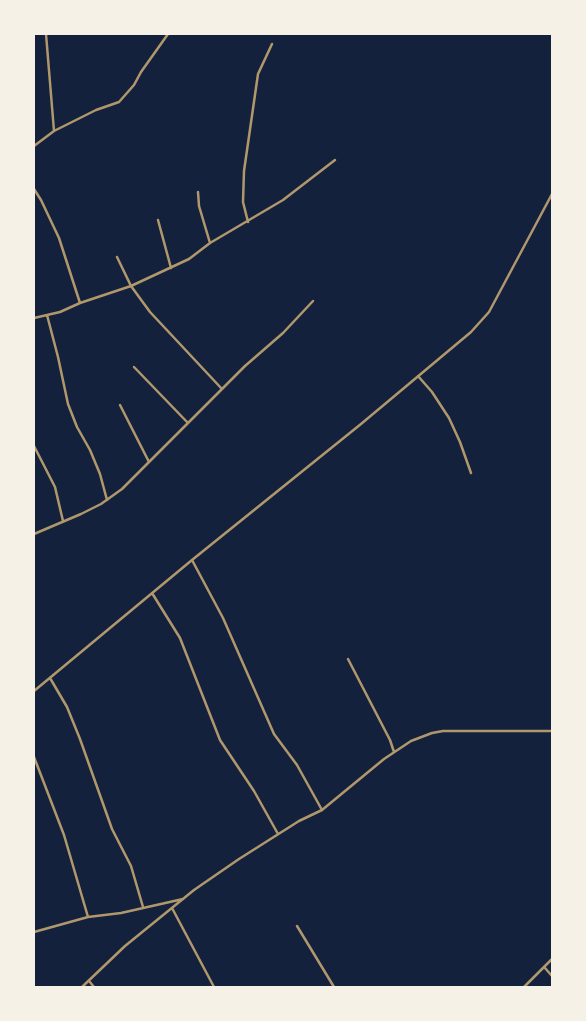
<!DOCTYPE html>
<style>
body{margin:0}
#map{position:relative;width:586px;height:1021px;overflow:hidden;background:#14213d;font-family:Jost,sans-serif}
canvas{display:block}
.frame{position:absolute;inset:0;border:35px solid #f6f1e7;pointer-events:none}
</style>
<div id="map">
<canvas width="586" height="1021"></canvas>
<div class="frame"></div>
</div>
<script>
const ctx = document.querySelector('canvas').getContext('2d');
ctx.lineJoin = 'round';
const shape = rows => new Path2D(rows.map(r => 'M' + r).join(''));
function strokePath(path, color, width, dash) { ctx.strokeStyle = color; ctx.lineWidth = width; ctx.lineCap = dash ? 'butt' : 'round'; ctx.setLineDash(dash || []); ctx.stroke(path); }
const minor = shape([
 [46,34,54,131],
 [34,146,54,131,96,110,119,102,134,85,141,72,168,34],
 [34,189,41,200,59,238,80,303],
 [198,192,199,206,210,243],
 [158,220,171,268],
 [248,222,243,202,244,171,258,74,272,44],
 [117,257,131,286,150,312,222,389],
 [47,315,58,357,68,404,77,427,90,450,100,474,107,500],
 [34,318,60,312,80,303,131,286,189,259,210,243,283,200,335,160],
 [134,367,188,423],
 [418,376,432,392,449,418,460,442,471,473],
 [120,405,149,462],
 [34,446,55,487,63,521],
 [34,534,81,514,101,504,122,489,245,366,283,333,313,301],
 [192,560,223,618,274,734,297,765,322,810],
 [152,593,180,638,220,740,254,791,278,834],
 [348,659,390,740,394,752],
 [50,678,67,707,80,739,112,829,131,866,143,907],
 [34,691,192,560,361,424,471,332,489,312,552,194],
 [34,757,64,835,88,917],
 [172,908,214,987],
 [297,926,334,987],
 [34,932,88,917,121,913,183,899],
 [545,968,552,976],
 [89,981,94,987],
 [82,987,125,946,194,890,239,859,299,821,322,810,384,759,411,741,432,733,443,731,552,731],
 [524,987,552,959]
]);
strokePath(minor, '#b1986c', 2.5);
</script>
